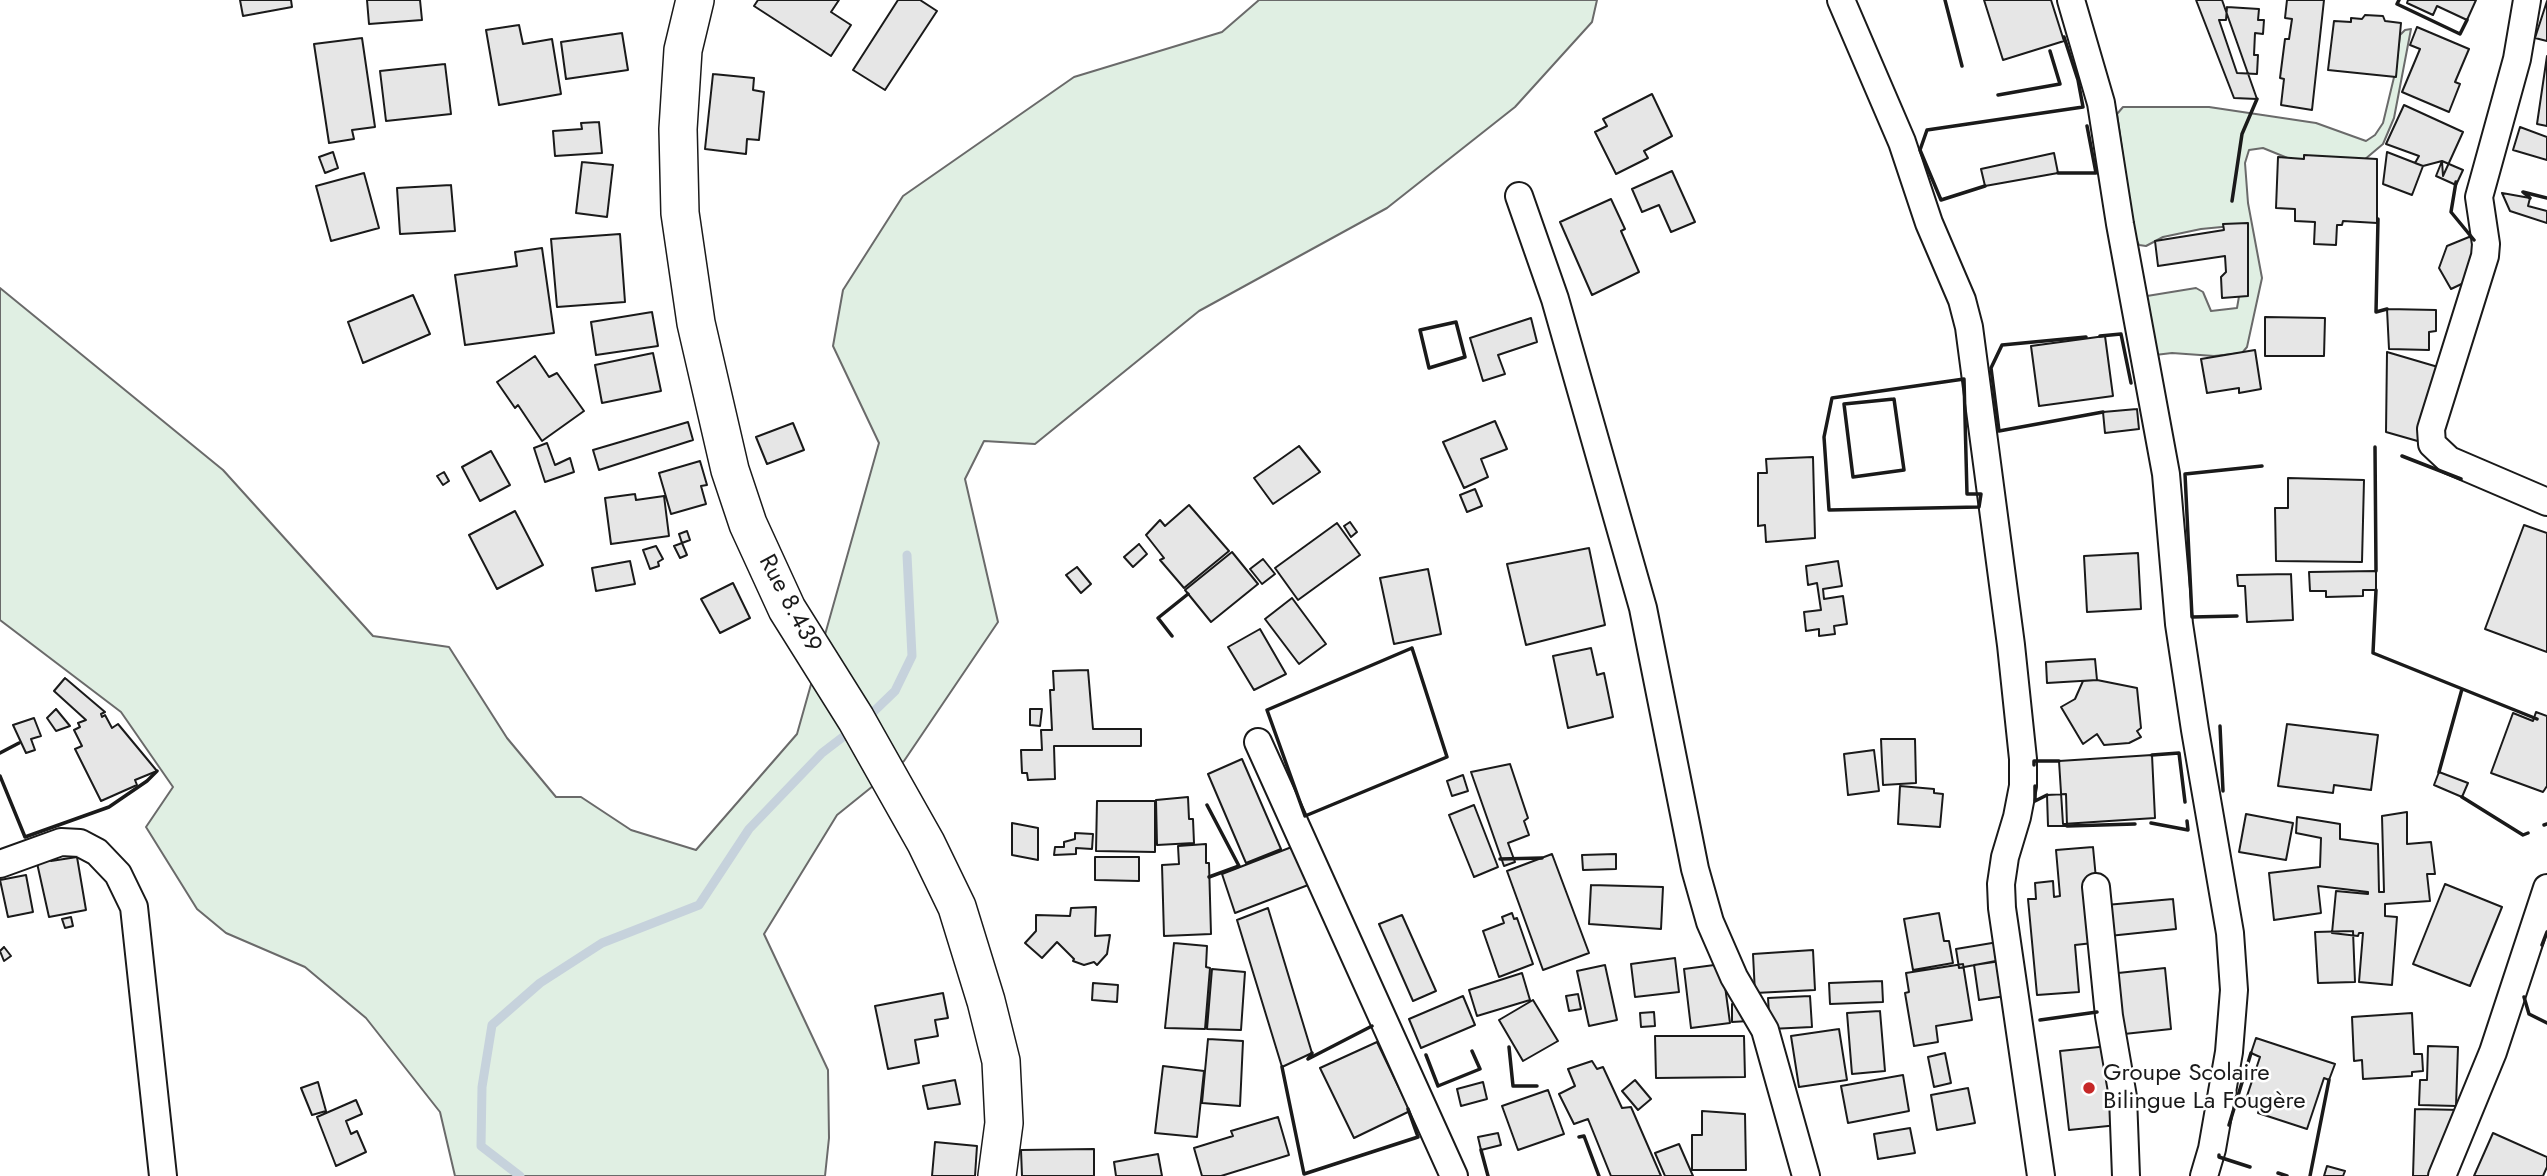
<!DOCTYPE html>
<meta charset="utf-8">
<style>
body{margin:0}
canvas{display:block;background:#fff}
</style>
<canvas width="2547" height="1176"></canvas>
<script>
const ctx = document.querySelector('canvas').getContext('2d');
ctx.lineJoin = 'round';
function paint(path, color) { ctx.fillStyle = color; ctx.fill(path, 'evenodd'); }
const shape = rows => new Path2D(rows.map(r => 'M' + r).join(''));
function strokePath(path, color, width, dash) { ctx.strokeStyle = color; ctx.lineWidth = width; ctx.lineCap = dash ? 'butt' : 'round'; ctx.setLineDash(dash || []); ctx.stroke(path); }
function write(font, color, halo, rows, align = 'center') {
  ctx.font = font + ' Jost,sans-serif'; ctx.lineWidth = 5; ctx.setLineDash([]); ctx.textBaseline = 'middle'; ctx.strokeStyle = halo; ctx.fillStyle = color; for (const [text, x, y, turn = 0] of rows) {
    ctx.save(); ctx.translate(x, y); ctx.rotate((+turn || 0) * Math.PI / 180); ctx.textAlign = isNaN(turn) ? turn : align; if (halo) ctx.strokeText(text, 0, 0); ctx.fillText(text, 0, 0); ctx.restore();
  }
}
const green = shape([
 [1259,0,1597,0,1592,22,1515,107,1387,208,1199,311,1035,444,984,441,965,479,998,622,904,761,837,815,764,934,828,1070,829,1138,825,1176,455,1176,440,1112,366,1018,305,967,226,933,197,909,146,827,173,787,121,712,0,620,0,288,223,470,373,636,449,647,507,738,556,797,581,797,631,830,696,850,797,734,879,443,833,346,843,290,903,196,1074,77,1222,32,1259,0],
 [2411,29,2394,118,2383,144,2364,160,2290,159,2263,148,2249,150,2245,163,2248,203,2262,278,2247,347,2242,353,2214,356,2172,353,2155,355,2144,304,2147,296,2196,288,2203,292,2211,311,2237,308,2242,279,2232,226,2201,229,2163,237,2146,246,2139,245,2134,235,2117,114,2123,107,2209,107,2316,123,2366,141,2375,135,2383,123,2396,69,2400,35,2405,30,2411,29]
]);
const stream = shape([
 [866,719,895,691,912,656,907,555],
 [520,1176,481,1146,482,1087,492,1025,540,983,602,943,699,905,749,829,822,753,852,730]
]);
const building = shape([
 [240,0,291,0,292,7,243,16,240,0],
 [367,0,420,0,422,20,369,24,367,0],
 [758,0,839,0,831,12,851,25,831,56,754,6,758,0],
 [898,0,920,0,937,11,885,90,853,70,898,0],
 [1984,0,2051,0,2064,41,2003,60,1984,0],
 [2196,0,2222,0,2257,99,2234,98,2196,0],
 [2287,0,2324,0,2312,110,2281,105,2284,79,2280,78,2285,39,2289,39,2292,19,2285,18,2287,0],
 [2408,0,2476,0,2467,20,2437,6,2433,15,2407,3,2408,0],
 [2547,1,2547,41,2535,38,2547,1],
 [2227,7,2259,9,2258,20,2264,20,2263,34,2255,33,2254,55,2258,55,2257,74,2237,73,2219,20,2226,20,2227,7],
 [2365,15,2383,16,2385,21,2401,23,2396,77,2328,70,2334,21,2351,22,2351,18,2362,19,2365,15],
 [519,25,523,44,552,39,561,94,499,105,486,30,519,25],
 [2417,27,2469,49,2455,82,2460,84,2449,112,2402,92,2420,49,2410,45,2417,27],
 [622,33,628,70,566,79,561,42,622,33],
 [362,38,375,127,352,130,354,139,329,143,314,44,362,38],
 [2547,56,2547,126,2537,124,2547,56],
 [445,64,451,114,386,121,380,71,445,64],
 [713,74,754,78,753,90,764,92,759,140,747,139,746,154,705,149,713,74],
 [1652,94,1672,136,1644,151,1648,158,1616,174,1595,132,1607,126,1603,119,1652,94],
 [2404,105,2463,132,2443,176,2442,161,2423,166,2415,163,2419,156,2386,144,2404,105],
 [599,122,602,153,555,156,553,131,582,129,581,123,599,122],
 [2520,127,2547,137,2547,160,2513,150,2520,127],
 [333,152,338,168,325,173,319,157,333,152],
 [2387,152,2423,166,2412,195,2383,184,2387,152],
 [2054,153,2058,173,1985,186,1981,169,2054,153],
 [2304,155,2377,159,2377,223,2343,221,2342,225,2337,225,2336,245,2314,244,2315,222,2295,221,2295,209,2276,208,2278,157,2304,159,2304,155],
 [2442,161,2463,170,2456,185,2436,176,2442,161],
 [582,162,613,165,607,217,576,213,582,162],
 [1672,171,1695,222,1671,232,1659,205,1642,212,1632,189,1672,171],
 [364,173,379,228,331,241,316,186,364,173],
 [451,185,455,231,400,234,397,188,451,185],
 [2502,193,2530,198,2528,206,2547,211,2547,223,2510,211,2502,193],
 [1611,199,1625,229,1621,231,1639,272,1592,295,1560,222,1611,199],
 [2248,223,2248,296,2222,298,2221,277,2226,272,2225,256,2158,266,2155,241,2224,230,2223,224,2248,223],
 [620,234,625,302,557,307,551,239,620,234],
 [2469,237,2482,241,2472,279,2451,289,2439,268,2447,246,2469,237],
 [542,248,554,333,465,345,455,275,517,266,515,252,542,248],
 [413,295,430,334,363,363,348,322,413,295],
 [2387,309,2436,310,2436,331,2429,332,2429,350,2389,349,2387,309],
 [652,312,658,346,596,355,591,322,652,312],
 [2265,317,2325,318,2324,356,2265,356,2265,317],
 [1531,318,1537,342,1498,355,1505,374,1483,381,1470,338,1531,318],
 [2105,336,2113,396,2039,406,2031,346,2105,336],
 [2255,350,2261,389,2239,393,2239,388,2207,393,2201,359,2255,350],
 [2387,352,2438,367,2421,442,2386,432,2387,352],
 [653,353,661,391,602,403,595,365,653,353],
 [535,356,549,377,557,373,584,411,542,441,518,405,515,408,497,382,535,356],
 [2137,409,2139,429,2105,433,2103,412,2137,409],
 [1495,421,1507,449,1481,459,1488,477,1464,488,1443,442,1495,421],
 [688,422,693,440,599,470,593,450,688,422],
 [793,423,804,450,767,464,756,437,793,423],
 [547,443,555,465,570,458,574,472,545,482,534,448,547,443],
 [1299,446,1320,472,1273,504,1254,478,1299,446],
 [491,451,510,485,480,501,462,467,491,451],
 [1813,457,1815,538,1766,542,1765,525,1758,526,1758,473,1767,473,1766,459,1813,457],
 [700,461,707,485,701,486,706,504,671,514,659,473,700,461],
 [444,472,449,481,443,485,437,476,444,472],
 [2288,478,2364,480,2362,562,2276,561,2275,508,2288,508,2288,478],
 [1475,489,1482,506,1467,512,1460,495,1475,489],
 [635,494,636,500,664,496,669,536,611,544,605,498,635,494],
 [1189,505,1229,551,1184,588,1160,560,1164,558,1146,535,1160,520,1165,526,1189,505],
 [515,511,543,565,497,589,469,535,515,511],
 [1350,522,1357,532,1351,537,1344,526,1350,522],
 [1337,523,1360,555,1298,600,1275,568,1337,523],
 [2524,525,2547,533,2547,652,2485,629,2524,525],
 [687,531,690,540,682,543,679,534,687,531],
 [682,543,687,555,680,558,674,546,682,543],
 [1139,544,1147,554,1133,567,1124,557,1139,544],
 [656,546,663,559,658,562,659,566,650,569,643,550,656,546],
 [1589,548,1605,625,1526,645,1507,564,1589,548],
 [1232,552,1258,584,1211,622,1185,590,1232,552],
 [2138,553,2141,609,2087,612,2084,556,2138,553],
 [1263,559,1275,574,1262,584,1250,569,1263,559],
 [630,561,635,584,596,591,592,568,630,561],
 [1838,561,1842,586,1823,589,1824,599,1843,596,1847,624,1834,626,1835,634,1819,636,1819,629,1806,631,1804,612,1821,610,1817,583,1808,585,1806,566,1838,561],
 [1077,567,1091,584,1081,593,1066,575,1077,567],
 [1428,569,1441,634,1394,644,1380,578,1428,569],
 [2376,571,2376,590,2363,590,2363,596,2326,597,2326,591,2310,591,2309,572,2376,571],
 [2291,574,2293,620,2247,622,2245,586,2238,586,2237,575,2291,574],
 [733,583,750,618,720,633,701,599,733,583],
 [1292,598,1326,644,1299,664,1265,619,1292,598],
 [1260,629,1286,674,1254,690,1228,647,1260,629],
 [1591,648,1597,675,1604,673,1613,717,1568,728,1553,656,1591,648],
 [2095,659,2097,680,2047,683,2046,662,2095,659],
 [1088,670,1093,729,1141,729,1141,746,1054,746,1055,779,1028,780,1027,773,1022,773,1021,750,1042,750,1041,730,1052,730,1050,690,1054,690,1053,671,1088,670],
 [65,678,105,712,101,714,102,717,105,715,112,728,118,724,157,771,135,780,137,785,101,801,75,749,82,746,74,730,80,727,78,723,86,720,54,691,65,678],
 [2097,680,2137,688,2141,728,2137,731,2141,737,2129,743,2104,745,2097,734,2083,744,2061,707,2075,699,2083,681,2097,680],
 [56,709,70,726,56,731,47,718,56,709],
 [1030,709,1042,709,1040,726,1030,725,1030,709],
 [2536,712,2547,716,2547,786,2543,792,2491,773,2513,713,2533,721,2536,712],
 [34,718,41,736,31,739,35,750,26,753,13,725,34,718],
 [2287,724,2378,735,2371,790,2334,785,2333,793,2278,786,2287,724],
 [1881,739,1915,739,1916,783,1883,785,1881,739],
 [1874,750,1879,791,1848,795,1844,754,1874,750],
 [2152,755,2155,818,2063,824,2059,761,2152,755],
 [1242,759,1281,849,1246,863,1208,774,1242,759],
 [1510,764,1528,818,1524,821,1529,835,1508,843,1515,862,1504,866,1471,772,1510,764],
 [2439,772,2468,783,2462,797,2434,785,2439,772],
 [1463,775,1468,791,1452,796,1447,781,1463,775],
 [1900,786,1934,789,1934,793,1943,794,1940,827,1898,824,1900,786],
 [2066,794,2067,826,2048,826,2047,795,2066,794],
 [1188,797,1189,819,1193,819,1194,843,1157,845,1156,800,1188,797],
 [1097,801,1155,801,1155,852,1096,851,1097,801],
 [1474,805,1498,867,1474,877,1449,815,1474,805],
 [2407,812,2407,844,2431,842,2435,874,2427,874,2430,901,2385,904,2385,916,2397,917,2392,985,2359,982,2363,933,2359,933,2358,936,2332,933,2336,891,2368,894,2368,892,2318,886,2321,913,2274,920,2269,873,2320,867,2321,838,2296,833,2297,817,2340,824,2340,839,2378,844,2379,892,2384,892,2382,816,2407,812],
 [2246,814,2293,823,2286,860,2239,852,2246,814],
 [1012,823,1038,828,1038,860,1012,855,1012,823],
 [1075,833,1093,834,1092,849,1076,848,1076,854,1054,855,1055,847,1064,847,1064,842,1075,839,1075,833],
 [1302,843,1316,882,1235,913,1222,874,1302,843],
 [1206,844,1206,863,1209,863,1211,934,1164,936,1162,865,1179,864,1178,846,1206,844],
 [2093,847,2102,942,2075,945,2079,992,2037,995,2028,899,2036,899,2035,883,2053,881,2054,897,2060,896,2056,850,2093,847],
 [48,849,51,861,77,857,86,910,49,917,35,854,48,849],
 [1552,854,1589,953,1543,970,1507,871,1552,854],
 [1616,854,1616,869,1583,870,1582,855,1616,854],
 [1095,857,1139,857,1139,881,1095,880,1095,857],
 [26,875,33,912,8,917,0,880,26,875],
 [2445,884,2502,907,2470,986,2413,964,2445,884],
 [1591,885,1663,887,1661,929,1589,924,1591,885],
 [2173,899,2176,929,2109,936,2106,905,2173,899],
 [1096,907,1095,936,1110,935,1107,954,1097,965,1094,962,1084,965,1073,961,1074,959,1057,942,1042,958,1025,943,1036,931,1036,915,1070,916,1071,908,1096,907],
 [1268,908,1312,1053,1282,1067,1237,920,1268,908],
 [1512,913,1514,919,1517,918,1533,964,1499,977,1483,931,1504,923,1502,917,1512,913],
 [1939,913,1944,941,1949,941,1953,963,1913,970,1904,919,1939,913],
 [1402,915,1436,991,1413,1001,1379,924,1402,915],
 [71,917,73,926,65,928,62,919,71,917],
 [2353,931,2355,982,2318,983,2315,932,2353,931],
 [1998,942,2001,960,1959,968,1956,949,1998,942],
 [1174,943,1207,946,1206,967,1210,968,1205,1029,1165,1028,1174,943],
 [4,947,11,956,4,961,0,951,4,947],
 [1813,950,1815,990,1755,993,1753,954,1813,950],
 [1675,958,1679,992,1635,997,1631,964,1675,958],
 [2014,959,2019,994,1979,1000,1974,965,2014,959],
 [1722,964,1730,1023,1691,1028,1684,969,1722,964],
 [1963,964,1972,1020,1936,1026,1938,1042,1914,1046,1905,993,1909,992,1906,973,1963,964],
 [1605,965,1617,1020,1589,1026,1577,971,1605,965],
 [2165,968,2171,1029,2124,1034,2118,973,2165,968],
 [1212,969,1245,972,1241,1030,1207,1029,1212,969],
 [1522,973,1530,1000,1477,1016,1469,990,1522,973],
 [1882,981,1883,1002,1830,1004,1829,983,1882,981],
 [1093,983,1118,985,1117,1002,1092,1000,1093,983],
 [943,993,948,1018,935,1020,938,1036,915,1040,919,1063,888,1069,875,1006,943,993],
 [1578,994,1581,1009,1569,1011,1566,996,1578,994],
 [1463,996,1475,1025,1421,1048,1409,1019,1463,996],
 [1810,996,1812,1027,1770,1029,1768,998,1810,996],
 [1533,1000,1558,1041,1523,1061,1499,1020,1533,1000],
 [1732,1004,1749,1004,1749,1021,1732,1022,1732,1004],
 [1880,1011,1885,1071,1852,1074,1847,1013,1880,1011],
 [1654,1012,1655,1026,1641,1027,1640,1013,1654,1012],
 [2412,1013,2414,1054,2422,1054,2423,1071,2412,1072,2412,1076,2363,1079,2362,1060,2354,1061,2352,1017,2412,1013],
 [1839,1029,1847,1080,1799,1087,1791,1036,1839,1029],
 [1655,1036,1744,1036,1745,1077,1656,1078,1655,1036],
 [2256,1038,2335,1064,2329,1080,2324,1078,2307,1129,2258,1113,2261,1104,2246,1099,2260,1057,2251,1053,2256,1038],
 [1208,1039,1243,1041,1240,1106,1202,1103,1208,1039],
 [1377,1042,1410,1111,1354,1138,1320,1068,1377,1042],
 [2109,1046,2118,1125,2069,1130,2060,1051,2109,1046],
 [2428,1046,2458,1047,2456,1106,2419,1105,2420,1080,2427,1080,2428,1046],
 [1945,1053,1951,1083,1934,1087,1928,1057,1945,1053],
 [1592,1061,1597,1069,1603,1067,1622,1108,1631,1107,1661,1176,1611,1176,1588,1119,1574,1124,1559,1094,1575,1086,1568,1069,1592,1061],
 [1163,1066,1204,1071,1197,1137,1155,1133,1163,1066],
 [1903,1075,1909,1111,1848,1123,1841,1086,1903,1075],
 [955,1080,960,1104,928,1109,923,1086,955,1080],
 [1635,1080,1651,1099,1638,1110,1622,1091,1635,1080],
 [318,1082,326,1111,312,1115,301,1088,318,1082],
 [1483,1082,1487,1099,1461,1106,1457,1089,1483,1082],
 [1968,1088,1975,1123,1937,1130,1931,1095,1968,1088],
 [1548,1090,1564,1134,1518,1150,1502,1106,1548,1090],
 [356,1100,362,1114,346,1121,351,1134,357,1131,366,1152,336,1166,317,1117,356,1100],
 [2415,1109,2461,1110,2430,1176,2413,1176,2415,1109],
 [1702,1111,1745,1114,1746,1170,1692,1170,1692,1135,1702,1135,1702,1111],
 [1278,1117,1289,1155,1221,1176,1202,1176,1194,1148,1233,1136,1231,1131,1278,1117],
 [1910,1128,1915,1153,1878,1159,1874,1134,1910,1128],
 [1498,1133,1501,1145,1481,1150,1478,1137,1498,1133],
 [2493,1133,2547,1157,2547,1167,2543,1176,2474,1176,2493,1133],
 [935,1142,977,1146,975,1176,932,1176,935,1142],
 [1679,1144,1693,1176,1665,1176,1655,1153,1679,1144],
 [1094,1149,1094,1176,1022,1176,1021,1150,1094,1149],
 [1158,1154,1162,1176,1116,1176,1114,1162,1158,1154],
 [2327,1166,2345,1171,2343,1176,2324,1176,2327,1166]
]);
const street = shape([
 [1841,0,1902,142,1929,223,1962,300,1969,327,2011,645,2023,759,2023,786,2017,817,2005,857,2001,884,2002,908,2041,1176],
 [2071,0,2101,103,2120,224,2166,474,2179,624,2195,730,2230,933,2234,990,2229,1052,2212,1149,2204,1176],
 [2527,0,2517,59,2479,197,2486,244,2485,256,2431,429,2432,444,2449,460,2547,502],
 [1519,196,1555,299,1643,608,1695,869,1710,922,1734,977,1765,1030,1806,1176],
 [1258,742,1454,1176],
 [0,864,61,842,80,843,97,852,118,874,134,907,163,1176],
 [2096,887,2109,1016,2123,1097,2126,1176],
 [2442,1176,2493,1052,2547,888]
]);
const secondary = shape([
 [695,0,683,50,678,129,680,213,696,323,730,470,748,524,787,609,856,719,926,843,957,907,986,1001,1001,1061,1004,1123,997,1176]
]);
const wall = shape([
 [1945,0,1962,66],
 [2399,0,2397,4,2460,34,2467,20],
 [1998,95,2060,84,2050,51],
 [2058,173,2096,173,2087,126],
 [2456,182,2451,212,2474,240],
 [1985,186,1941,200,1920,150,1927,130,2083,107,2078,80,2064,37],
 [2530,198,2523,192,2547,198],
 [2232,201,2242,134,2257,99],
 [2378,219,2376,312,2387,309],
 [1456,322,1465,357,1429,368,1420,330,1456,322],
 [2100,336,2121,334,2131,383],
 [2086,337,2002,345,1991,368,1999,431,2103,412],
 [1964,379,1967,494,1981,494,1979,507,1829,510,1824,437,1832,398,1964,379],
 [1894,399,1904,470,1853,477,1844,404,1894,399],
 [2375,447,2376,571],
 [2402,456,2461,479],
 [2376,590,2373,653,2537,719],
 [2237,616,2192,617,2185,474,2262,466],
 [1172,636,1158,618,1188,594],
 [1412,648,1447,757,1305,816,1267,710,1412,648],
 [2220,726,2223,791],
 [0,753,19,743],
 [2152,755,2179,753,2185,802],
 [2034,765,2034,761,2059,761],
 [2439,772,2462,689],
 [0,776,25,837,109,807,147,781,157,771],
 [2035,786,2035,801,2047,795],
 [2462,797,2523,835,2528,833],
 [1207,805,1239,866,1209,877],
 [2151,823,2188,830,2187,821],
 [2544,825,2547,824],
 [2067,826,2135,824],
 [1500,859,1542,858],
 [2542,945,2547,932],
 [2524,997,2529,1014,2547,1023],
 [2040,1020,2097,1012],
 [1509,1047,1513,1086,1537,1086],
 [1312,1053,1308,1059,1372,1026],
 [1426,1055,1438,1086,1480,1069,1472,1051],
 [1282,1067,1304,1174,1418,1137,1408,1109],
 [2229,1125,2251,1053],
 [1579,1137,1584,1136,1599,1176],
 [1481,1150,1488,1176],
 [2219,1155,2219,1157,2250,1167],
 [2278,1173,2287,1176],
 [2310,1176,2329,1080]
]);
const markers = [
 [2089,1088,7,"#c62828"]
];
const streetNames = [
 ["Rue 8.439",789,604,62]
];
const poiNames = [
 ["Groupe Scolaire",2103,1074],
 ["Bilingue La Fougère",2103,1102]
];
paint(green, '#e0efe3');
strokePath(green, '#6a6a6a', 2);
strokePath(stream, '#c6d2dc', 9);
paint(building, '#e6e6e6');
strokePath(building, '#1a1a1a', 2);
strokePath(street, '#1a1a1a', 30);
strokePath(secondary, '#1a1a1a', 40);
strokePath(street, '#fff', 26);
strokePath(secondary, '#fff', 37);
strokePath(wall, '#1a1a1a', 3.5);
for (const [x, y, r, color] of markers) { const dot = new Path2D(); dot.arc(x, y, r, 0, 2 * Math.PI); ctx.fillStyle = color; ctx.fill(dot); strokePath(dot, '#fff', 2.5); }
write('24px', '#1a1a1a', '#fff', streetNames);
write('24px', '#1a1a1a', '#fff', poiNames, 'left');
</script>
